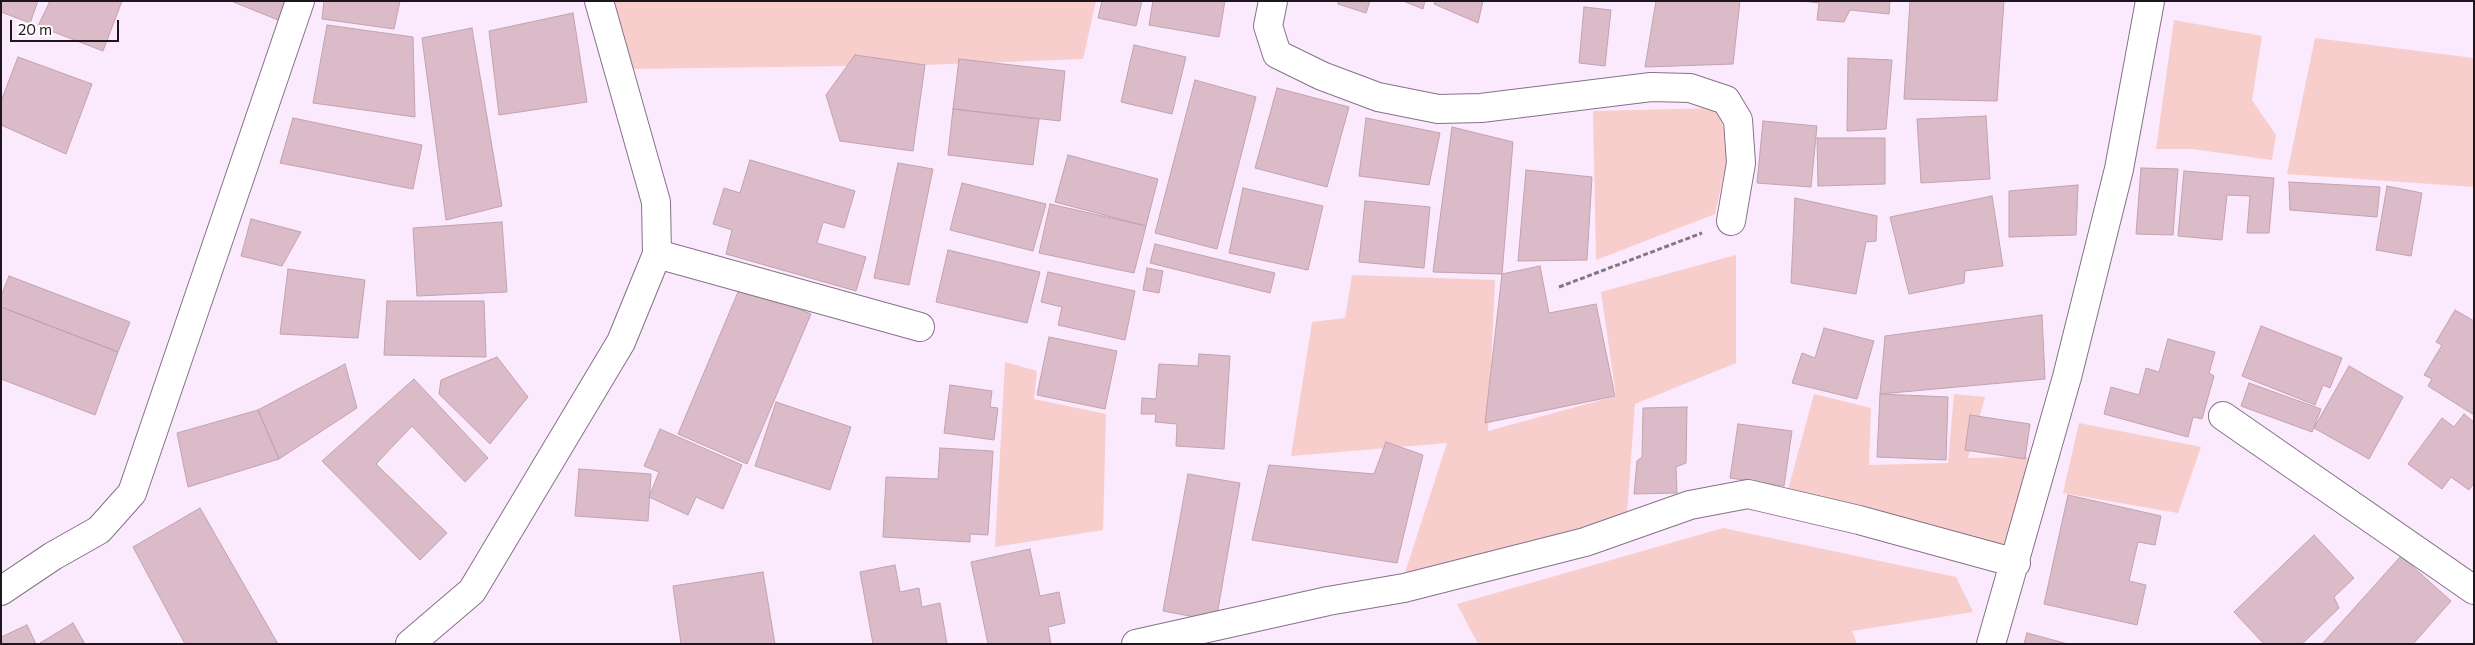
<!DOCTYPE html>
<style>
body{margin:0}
#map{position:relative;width:2475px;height:645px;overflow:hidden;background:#fbe9fd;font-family:Commissioner,sans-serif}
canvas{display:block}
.frame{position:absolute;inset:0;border:2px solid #1d161e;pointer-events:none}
.scale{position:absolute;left:10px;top:20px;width:109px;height:22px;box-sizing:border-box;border:2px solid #1d161e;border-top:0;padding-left:6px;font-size:15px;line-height:18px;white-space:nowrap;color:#1d161e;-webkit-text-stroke:4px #fdfdfd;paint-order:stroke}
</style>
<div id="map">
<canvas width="2475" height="645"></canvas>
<div class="frame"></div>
<div class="scale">20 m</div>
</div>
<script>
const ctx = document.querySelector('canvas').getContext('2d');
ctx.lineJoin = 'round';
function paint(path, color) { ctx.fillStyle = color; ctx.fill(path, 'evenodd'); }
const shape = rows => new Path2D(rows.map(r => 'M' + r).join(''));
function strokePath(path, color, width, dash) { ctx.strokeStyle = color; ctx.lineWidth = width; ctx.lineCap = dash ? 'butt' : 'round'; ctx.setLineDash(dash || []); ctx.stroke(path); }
const green = shape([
 [608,1,1096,1,1083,59,925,65,627,69],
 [2174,20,2262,36,2252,100,2276,135,2272,160,2192,149,2156,149],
 [2315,38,2474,58,2474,187,2287,174],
 [1716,108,1730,146,1715,214,1596,260,1593,111],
 [1736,255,1736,363,1635,404,1626,527,1401,585,1447,443,1291,456,1312,322,1345,318,1352,275,1495,280,1488,431,1616,396,1601,292],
 [1005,362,1037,371,1034,399,1106,414,1103,530,995,547],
 [1814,394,1871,408,1869,465,1948,463,1954,394,1985,397,1968,458,2036,457,2011,551,1786,497],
 [2079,423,2201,447,2178,513,2063,493],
 [1723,528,1956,577,1973,612,1852,631,1857,644,1478,644,1457,604]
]);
const building = shape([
 [1,1,38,1,30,23,1,12,1,1],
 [50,1,122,1,103,51,38,26,50,1],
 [231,1,289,1,283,22,231,1],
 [324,1,400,1,394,29,322,19,324,1],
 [1102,1,1142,1,1136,26,1098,18,1102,1],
 [1153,1,1225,1,1219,37,1149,25,1153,1],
 [1338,1,1370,1,1366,13,1338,4,1338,1],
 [1403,1,1425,1,1423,9,1403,1],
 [1435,1,1483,1,1478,23,1434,4,1435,1],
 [1656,1,1740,1,1733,64,1645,67,1656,1],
 [1802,1,1890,1,1889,14,1850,10,1844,22,1817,20,1819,3,1802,1],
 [1910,1,2004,1,1997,101,1904,99,1910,1],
 [1584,7,1611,10,1605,66,1579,63,1584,7],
 [573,13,587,102,499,115,489,31,573,13],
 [327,25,413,37,415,117,313,103,327,25],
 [472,28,502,206,446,220,422,38,472,28],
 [1134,45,1186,57,1172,114,1121,102,1134,45],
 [855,55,925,65,913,151,840,141,826,95,855,55],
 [18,57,92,84,66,154,1,125,1,101,18,57],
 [1848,58,1892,60,1886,129,1847,131,1848,58],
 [959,59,1065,71,1060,121,953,109,959,59],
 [1195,80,1256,97,1217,249,1155,233,1195,80],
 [1277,88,1349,107,1327,187,1255,168,1277,88],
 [953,109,1039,119,1033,165,948,155,953,109],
 [1986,116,1990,179,1921,183,1917,119,1986,116],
 [293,118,422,145,413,189,280,163,293,118],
 [1366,118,1440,133,1429,185,1359,176,1366,118],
 [1763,121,1817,126,1811,187,1757,183,1763,121],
 [1452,127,1513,142,1502,274,1433,272,1452,127],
 [1817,138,1885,138,1885,184,1818,186,1817,138],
 [1068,155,1158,179,1146,226,1055,202,1068,155],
 [750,160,855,191,844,228,823,222,817,243,866,257,856,291,726,254,732,230,713,224,724,188,740,193,750,160],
 [898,163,933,169,909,285,874,278,898,163],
 [2141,168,2178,169,2173,235,2136,234,2141,168],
 [1526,170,1592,177,1587,260,1518,261,1526,170],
 [2184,171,2274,178,2269,233,2247,233,2250,196,2227,195,2222,240,2178,236,2184,171],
 [2289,182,2380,187,2377,217,2290,210,2289,182],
 [962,183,1046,204,1033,251,950,230,962,183],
 [2078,185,2076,235,2009,237,2009,191,2078,185],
 [2387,186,2422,193,2411,256,2376,250,2387,186],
 [1243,188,1323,206,1308,270,1229,253,1243,188],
 [1992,196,2003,266,1965,271,1964,283,1909,294,1890,217,1992,196],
 [1795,198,1877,216,1876,241,1866,242,1856,294,1791,283,1795,198],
 [1365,201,1430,207,1424,268,1359,262,1365,201],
 [1050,204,1146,226,1134,273,1039,253,1050,204],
 [251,219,301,232,282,266,241,256,251,219],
 [502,222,507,292,417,296,413,228,502,222],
 [1155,244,1275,273,1270,293,1150,263,1155,244],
 [948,250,1040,272,1027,323,936,302,948,250],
 [1540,266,1549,313,1596,304,1615,396,1485,423,1502,274,1540,266],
 [1147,268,1163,271,1159,293,1143,290,1147,268],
 [288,269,365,280,358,338,280,334,288,269],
 [1048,272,1135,291,1125,340,1058,325,1062,307,1041,302,1048,272],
 [9,276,130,322,118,352,1,307,1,296,9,276],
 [741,285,811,314,747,464,678,434,741,285],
 [387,301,484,301,486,357,384,355,387,301],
 [1,307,118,352,95,415,1,379,1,307],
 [2455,310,2474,321,2474,415,2428,386,2432,379,2424,375,2442,345,2436,342,2455,310],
 [2042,315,2045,379,1880,394,1885,336,2042,315],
 [2261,326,2342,358,2330,388,2323,385,2315,405,2242,376,2261,326],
 [1824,328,1874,341,1857,399,1792,383,1802,353,1815,358,1824,328],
 [1049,337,1117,351,1105,409,1037,395,1049,337],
 [2168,339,2215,352,2209,373,2214,376,2202,419,2193,417,2188,437,2104,414,2111,387,2139,395,2146,368,2159,372,2168,339],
 [1199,354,1230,356,1224,449,1176,446,1177,424,1155,422,1156,414,1141,414,1142,398,1156,399,1159,364,1198,366,1199,354],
 [497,357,528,397,490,444,439,394,441,380,497,357],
 [345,364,357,408,279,459,258,410,345,364],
 [2349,366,2403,397,2369,459,2314,428,2349,366],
 [414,379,488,458,465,482,412,426,376,464,447,533,420,560,322,461,414,379],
 [2249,383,2321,409,2312,432,2241,406,2249,383],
 [950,385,992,391,990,407,998,408,994,440,944,433,950,385],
 [1880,394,1948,397,1946,460,1877,457,1880,394],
 [776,402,851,427,830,490,755,466,776,402],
 [1687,407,1686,463,1676,467,1677,493,1634,494,1637,461,1642,457,1643,408,1687,407],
 [258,410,279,459,188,487,177,433,258,410],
 [2464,414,2474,422,2474,483,2469,490,2451,477,2442,489,2408,464,2442,418,2454,427,2464,414],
 [1970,415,2030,424,2025,459,1965,450,1970,415],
 [1738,424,1792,431,1784,486,1730,478,1738,424],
 [660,429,742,465,723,509,696,497,688,515,649,497,659,472,644,466,660,429],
 [1386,442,1423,455,1397,563,1252,540,1269,465,1374,474,1386,442],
 [940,448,993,451,988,535,970,534,970,542,883,537,886,477,938,479,940,448],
 [579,469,651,474,648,521,575,516,579,469],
 [1188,474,1240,483,1216,621,1163,611,1188,474],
 [2068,495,2161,516,2155,545,2138,542,2129,581,2146,585,2137,625,2044,604,2068,495],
 [200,508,278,644,185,644,133,547,200,508],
 [2314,535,2354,578,2334,597,2339,608,2302,644,2264,644,2234,612,2314,535],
 [1030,549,1040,596,1059,592,1065,623,1048,627,1051,644,988,644,971,562,1030,549],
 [2401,556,2451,601,2413,644,2322,644,2401,556],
 [895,565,900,592,919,588,922,607,940,603,947,644,873,644,860,572,895,565],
 [763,572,775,644,681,644,673,586,763,572],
 [73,623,85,644,40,644,40,643,73,623],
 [27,625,36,644,1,644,1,637,27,625],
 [2027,633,2068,644,2024,644,2027,633]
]);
const path = shape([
 [1559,287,1702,233]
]);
const minor = shape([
 [1273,1,1268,26,1277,54,1322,76,1378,97,1438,109,1481,108,1651,87,1690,88,1726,100,1738,120,1741,163,1731,221],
 [657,254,920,327],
 [2223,416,2474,590],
 [1,591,53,556,99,530,132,493,300,1],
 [410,644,472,591,621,342,657,254,656,202,599,1],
 [1136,644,1328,601,1404,588,1585,542,1690,505,1748,494,1859,520,2016,563],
 [1991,644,2067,377,2119,169,2150,1]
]);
paint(green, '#f7cecb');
paint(building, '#dbbbc7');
strokePath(building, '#c2a2ae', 1);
strokePath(minor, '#867288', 30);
strokePath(path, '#837785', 3, [5, 2.5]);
strokePath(minor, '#fff', 28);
</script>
